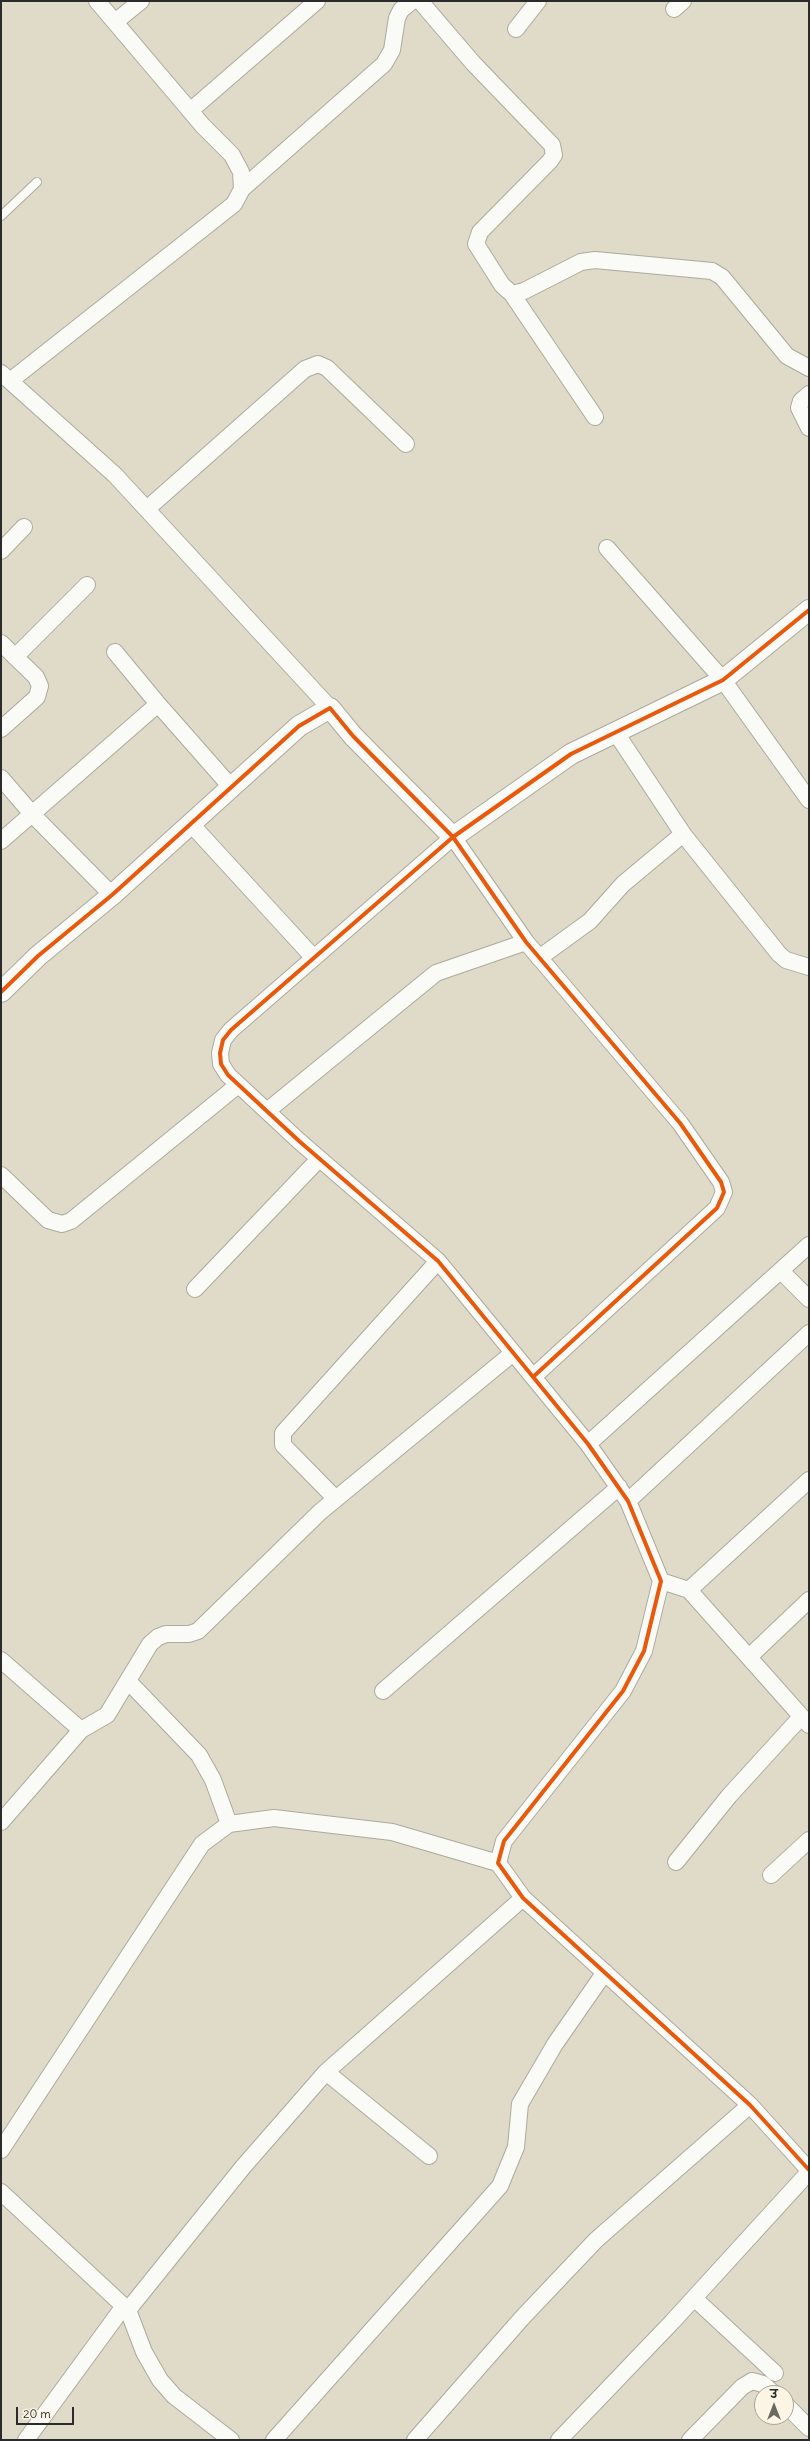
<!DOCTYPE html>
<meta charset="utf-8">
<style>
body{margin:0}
#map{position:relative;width:810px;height:2441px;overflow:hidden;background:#dfdbc8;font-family:Delius,"Playpen Sans Deva",sans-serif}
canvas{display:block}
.frame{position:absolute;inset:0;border:2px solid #2b2b2b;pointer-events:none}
.north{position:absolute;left:754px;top:2385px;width:40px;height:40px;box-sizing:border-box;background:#fcf5e5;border:1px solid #a8a49b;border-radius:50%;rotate:0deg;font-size:11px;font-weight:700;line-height:16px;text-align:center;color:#2b2b2b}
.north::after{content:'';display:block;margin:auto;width:14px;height:18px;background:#6a6962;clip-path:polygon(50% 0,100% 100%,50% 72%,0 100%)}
.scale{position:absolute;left:16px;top:2407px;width:58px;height:18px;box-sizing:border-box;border:2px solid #2b2b2b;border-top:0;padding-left:5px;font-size:12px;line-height:14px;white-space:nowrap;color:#2b2b2b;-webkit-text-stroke:3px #fcf5e5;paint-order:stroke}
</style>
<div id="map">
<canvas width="810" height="2441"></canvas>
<div class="frame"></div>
<div class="north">उ</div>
<div class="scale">20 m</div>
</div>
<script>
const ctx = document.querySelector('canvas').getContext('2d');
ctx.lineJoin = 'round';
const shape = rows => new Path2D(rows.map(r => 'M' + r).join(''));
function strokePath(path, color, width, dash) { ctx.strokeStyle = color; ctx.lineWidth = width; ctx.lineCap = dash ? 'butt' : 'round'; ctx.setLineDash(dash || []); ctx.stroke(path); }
const service = shape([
 [1,216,37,182]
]);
const minor = shape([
 [420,1,473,63,552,145,554,155,550,161,480,232,476,244,502,285,512,294,524,291,581,262,595,260,712,271,722,277,787,356,809,368],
 [674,9,683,1],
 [115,22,141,1],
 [516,29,538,1],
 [190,111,317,1],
 [242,189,384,64,392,50,397,18,401,10,412,1],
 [512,294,595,417],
 [1,373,115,475,330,708],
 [10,381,234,204,242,189,241,172,232,155,203,126,97,1],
 [809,394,801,401,799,408,809,428],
 [148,508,305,369,318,364,327,368,406,444],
 [607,548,723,680,809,800],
 [1,551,24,527],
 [1,643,36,677,40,686,37,697,1,729],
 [115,652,158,704,231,787],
 [15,657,87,585],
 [616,733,683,834,779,954,786,960,809,967],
 [1,778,33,815,112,895],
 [191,824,313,957],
 [1,841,158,704],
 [539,958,590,921,623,884,683,834],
 [267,1111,436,973,526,942],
 [1,1175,48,1220,62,1224,71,1221,238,1085],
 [781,1271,809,1299],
 [195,1289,319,1159],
 [533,1377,717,1208,724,1192,721,1182,680,1123,526,942,453,837,231,1030,223,1040,220,1053,221,1064,228,1075,299,1141,438,1261,588,1444,628,1501,661,1581,644,1651,623,1691,504,1841,498,1863,523,1898,750,2105,809,2170],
 [588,1444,809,1245],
 [336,1499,283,1445,283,1433,438,1261],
 [628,1501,809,1333],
 [661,1581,689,1590,809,1480],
 [689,1590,809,1725],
 [749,1657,809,1600],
 [1,1660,81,1730,1,1822],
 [128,1681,199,1755,213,1780,229,1824],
 [383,1691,619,1487],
 [81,1730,107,1715,150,1644,158,1637,166,1634,189,1634,198,1631,320,1512,513,1353],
 [676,1862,729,1796,801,1717],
 [771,1875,809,1840],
 [326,2072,429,2156],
 [1,2150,202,1844,229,1824,274,1818,392,1832,498,1863],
 [1,2192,128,2310,243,2167,326,2072,523,1898],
 [694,2298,775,2373],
 [128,2310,144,2352,160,2380,174,2396,231,2440],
 [786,2405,809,2428],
 [26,2440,124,2306],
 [274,2440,500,2186,516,2147,520,2104,555,2044,605,1972],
 [415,2440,522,2318,596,2240,750,2105],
 [559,2440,673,2321,809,2172],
 [690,2440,742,2387,752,2381,763,2384,773,2393]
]);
const tertiary = shape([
 [1,992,38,956,112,895,299,726,330,708,353,736,453,837,571,754,723,680,809,610]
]);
const cycleway = shape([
 [809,610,723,680,571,754,453,837,231,1030,223,1040,220,1053,221,1064,228,1075,299,1141,438,1261,588,1444,628,1501,661,1581,644,1651,623,1691,504,1841,498,1863,523,1898,750,2105,809,2170],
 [1,992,38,956,112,895,299,726,330,708,353,736,453,837,526,942,680,1123,721,1182,724,1192,717,1208,533,1377]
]);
strokePath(service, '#acaa9e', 10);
strokePath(minor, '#acaa9e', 18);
strokePath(tertiary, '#acaa9e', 22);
strokePath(service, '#fafaf7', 8);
strokePath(minor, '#fafaf7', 16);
strokePath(tertiary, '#fafaf7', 20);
strokePath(cycleway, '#e8590c', 4);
</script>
